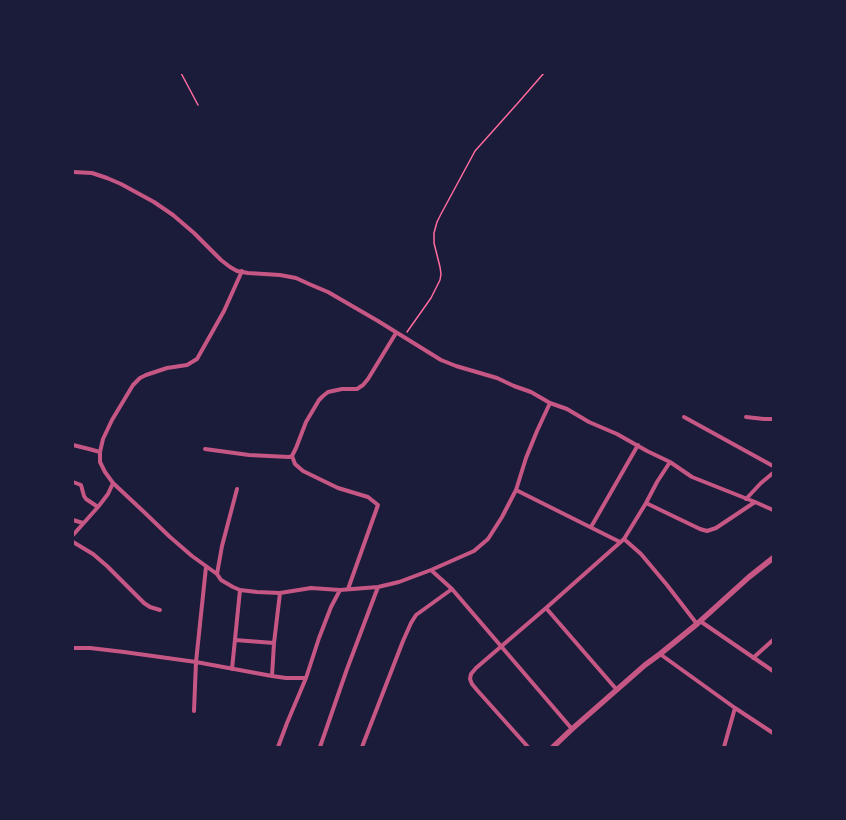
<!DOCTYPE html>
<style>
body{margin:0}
#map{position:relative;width:846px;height:820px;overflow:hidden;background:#1b1b3a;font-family:"Exo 2",sans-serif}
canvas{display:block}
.frame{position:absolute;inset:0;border:74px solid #1b1b3a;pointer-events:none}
</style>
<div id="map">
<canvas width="846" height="820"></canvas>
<div class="frame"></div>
</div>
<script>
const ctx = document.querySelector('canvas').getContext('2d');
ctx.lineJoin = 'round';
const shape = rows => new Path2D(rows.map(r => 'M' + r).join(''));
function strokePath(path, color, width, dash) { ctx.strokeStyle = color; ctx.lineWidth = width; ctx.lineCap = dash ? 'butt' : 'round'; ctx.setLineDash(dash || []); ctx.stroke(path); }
const path = shape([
 [181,73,198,105],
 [407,332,431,298,440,280,441,274,440,267,434,243,434,233,437,222,441,214,475,151,517,104,544,73]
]);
const minor = shape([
 [73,172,92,173,107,178,121,184,154,202,173,215,194,233,221,260,230,267,237,271,248,273,280,275,296,278,309,284,328,292,378,321,441,360,456,366,497,378,514,386,531,392,550,403,567,409,589,422,617,434,647,451,670,462,692,477,755,502,773,510],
 [242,271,224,311,197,359,187,365,167,368,146,375,140,378,133,385,112,420,103,439,100,452,100,462,105,472,113,483,144,512,170,537,192,556,217,574,221,580,233,587,240,590,257,592,280,593,311,588,340,590,378,587,399,582,431,570,474,551,488,539,502,517,516,490,526,458,537,431,550,403],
 [684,417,773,466],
 [746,417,764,419,773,419],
 [73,445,89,449,100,452],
 [205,449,249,455,289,457,292,456,296,448,306,422,319,400,323,396,328,392,342,389,357,389,363,385,368,379,396,333],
 [292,456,295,464,303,471,338,488,368,497,378,505,348,589],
 [73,482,81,485,84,496,86,499,98,507],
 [516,490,620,542],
 [746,499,761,483,773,473],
 [646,503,700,529,707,531,716,528,755,502],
 [73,520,83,523],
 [591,527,638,445],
 [73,535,98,507,108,494,113,483],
 [624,539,641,554,667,585,697,624],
 [73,542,93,554,107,566,144,603,150,607,160,610],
 [431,570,452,589,572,729],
 [217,574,222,546,237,489],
 [546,608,617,690],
 [700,621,773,671],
 [235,640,274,643,272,676],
 [274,643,280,593],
 [73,648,90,648,124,652,196,662,272,676,286,678,306,678],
 [660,654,735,708,773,733],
 [753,658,773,640],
 [232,669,240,590],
 [194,711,196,662,206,567],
 [278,747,287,723,306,678,319,638,331,607,340,590],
 [320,747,347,669,378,587],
 [362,747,403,641,411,623,416,615,452,589],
 [528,747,477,690,472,684,470,679,471,674,476,668,546,608,624,539,646,503,657,482,670,462],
 [724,747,735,708]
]);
const tertiary = shape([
 [553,747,572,729,645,665,660,654,697,624,749,577,773,558]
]);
strokePath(path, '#ff6b9d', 1.5);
strokePath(minor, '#c65784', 4);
strokePath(tertiary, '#c65784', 5.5);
</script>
